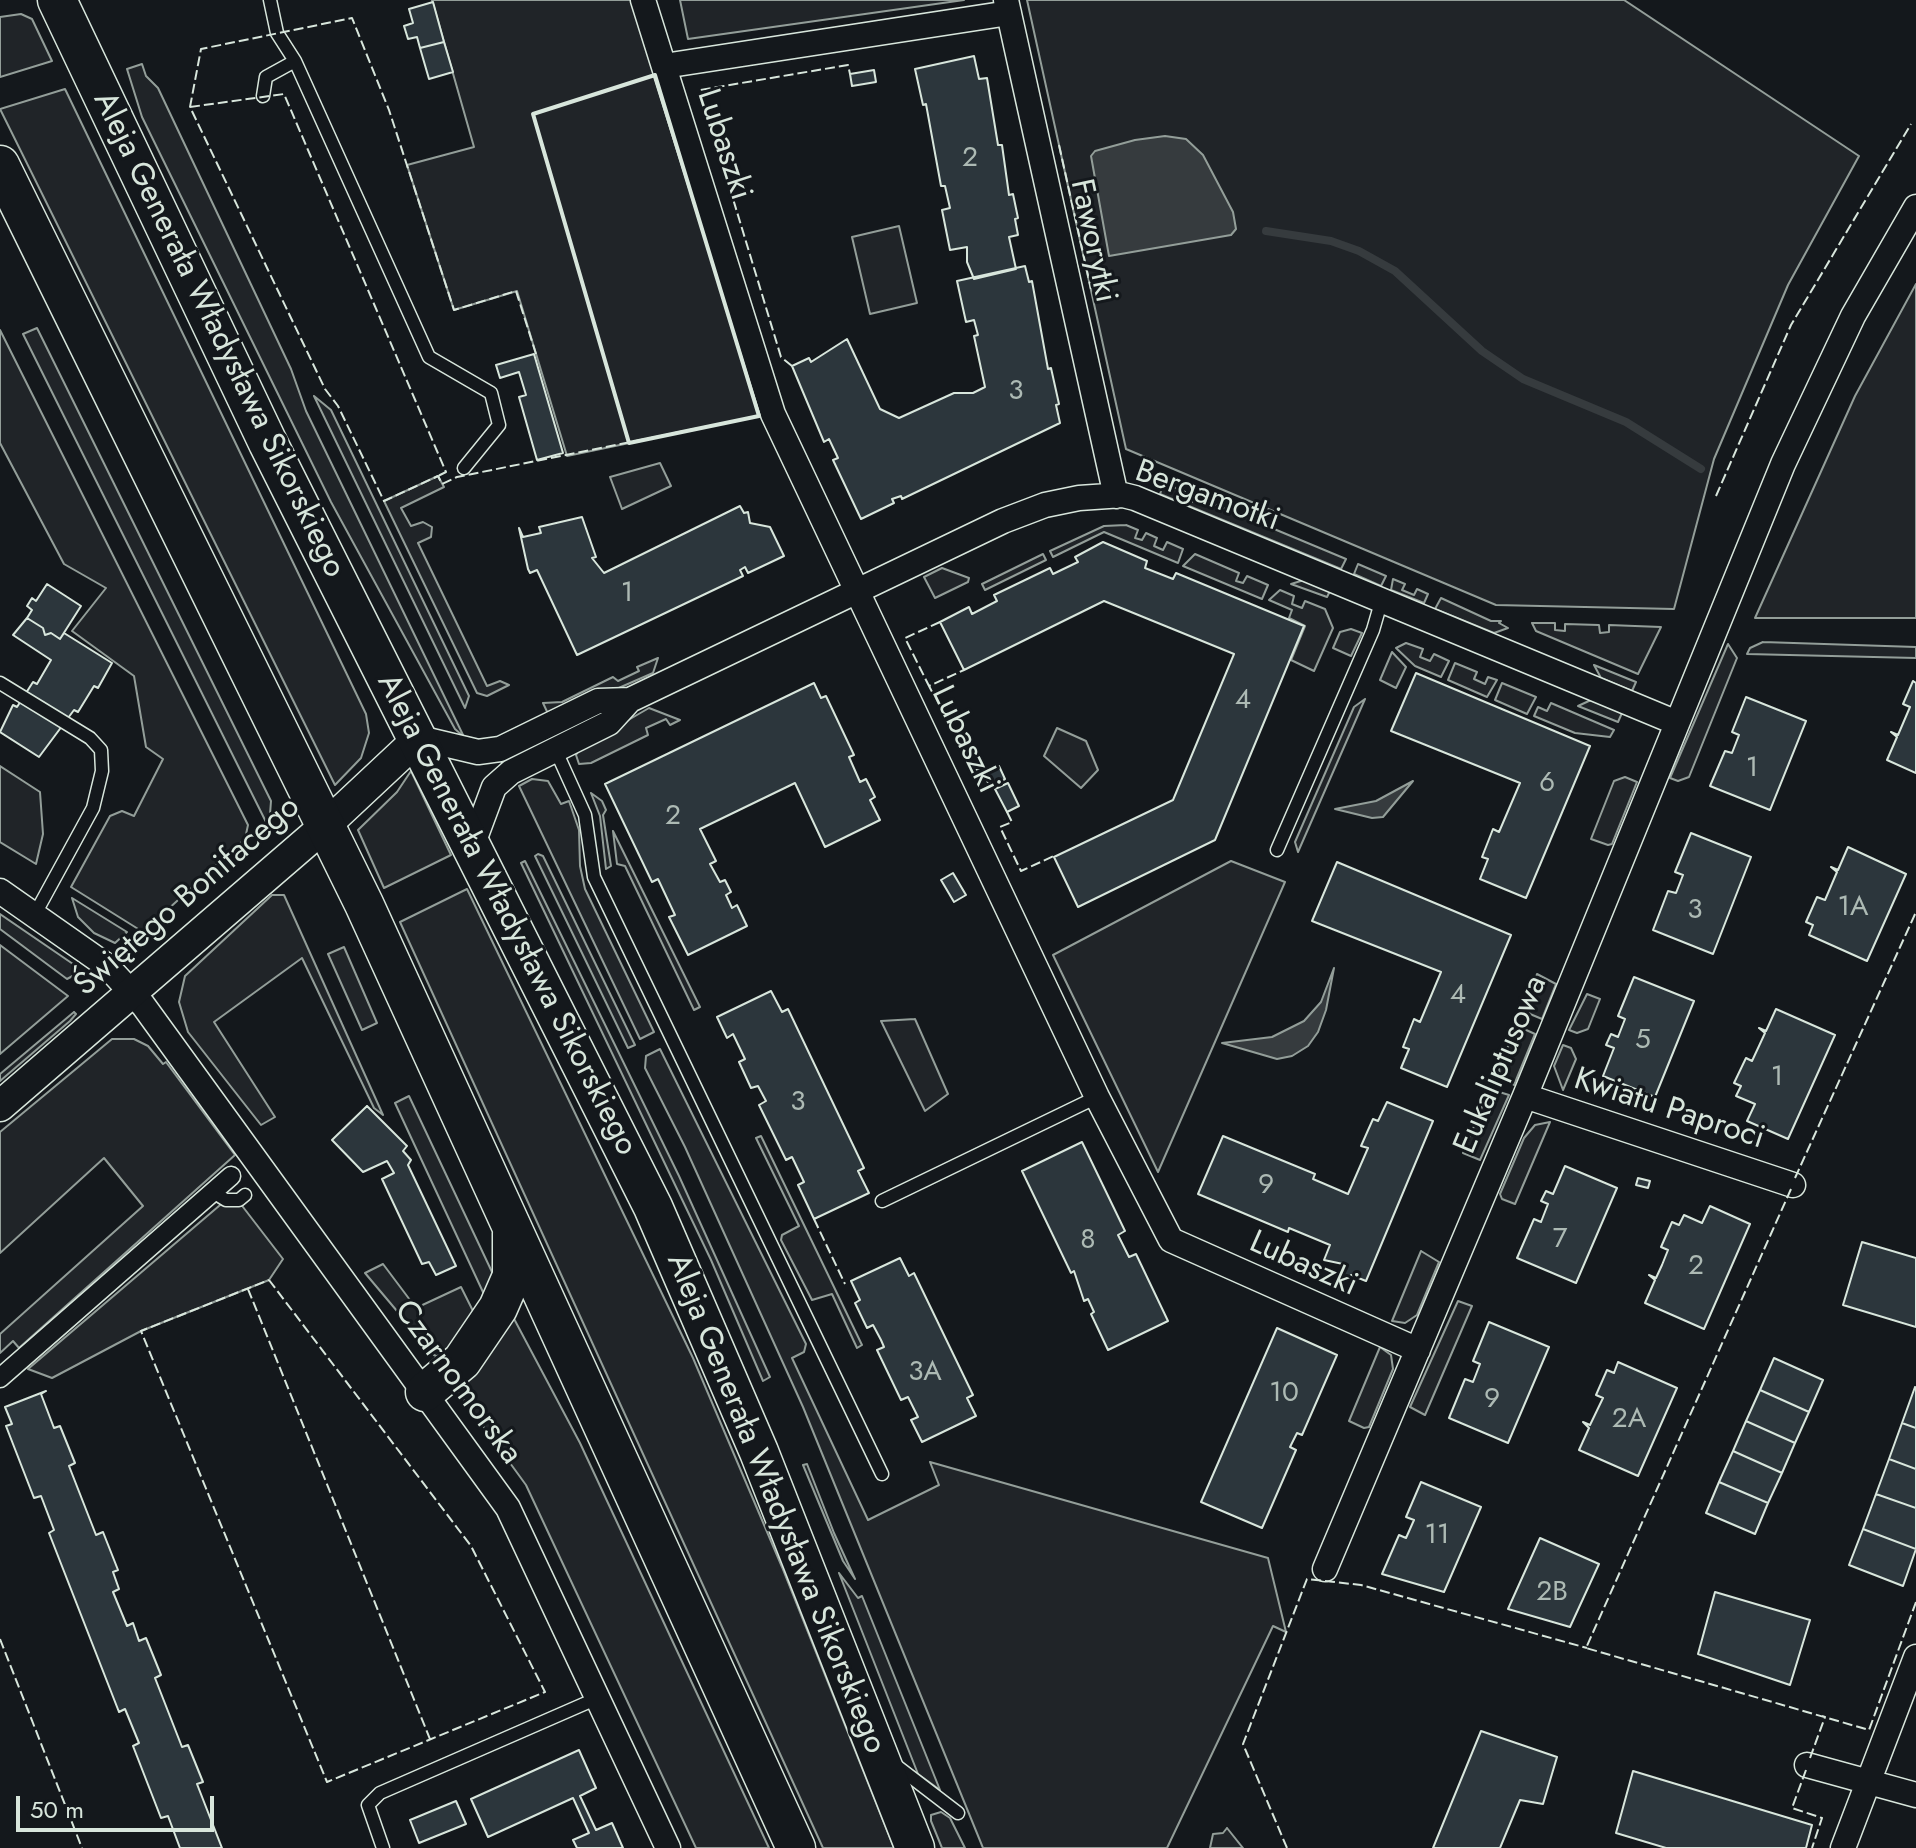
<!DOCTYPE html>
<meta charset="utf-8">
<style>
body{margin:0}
#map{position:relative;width:1916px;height:1848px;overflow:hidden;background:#14181c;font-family:Jost,sans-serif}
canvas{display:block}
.scale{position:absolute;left:16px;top:1796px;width:198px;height:36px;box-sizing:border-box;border:4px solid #d8e6dc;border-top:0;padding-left:10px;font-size:24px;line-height:28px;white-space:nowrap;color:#d8e6dc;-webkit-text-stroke:6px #14181c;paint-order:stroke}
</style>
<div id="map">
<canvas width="1916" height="1848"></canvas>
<div class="scale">50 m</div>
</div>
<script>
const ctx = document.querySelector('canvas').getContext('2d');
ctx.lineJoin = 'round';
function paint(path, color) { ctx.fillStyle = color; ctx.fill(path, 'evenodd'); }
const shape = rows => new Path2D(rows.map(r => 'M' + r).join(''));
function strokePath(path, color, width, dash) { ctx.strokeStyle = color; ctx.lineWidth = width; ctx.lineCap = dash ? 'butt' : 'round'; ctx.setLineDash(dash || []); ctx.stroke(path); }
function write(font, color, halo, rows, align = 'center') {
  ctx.font = font + ' Jost,sans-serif'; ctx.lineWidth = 6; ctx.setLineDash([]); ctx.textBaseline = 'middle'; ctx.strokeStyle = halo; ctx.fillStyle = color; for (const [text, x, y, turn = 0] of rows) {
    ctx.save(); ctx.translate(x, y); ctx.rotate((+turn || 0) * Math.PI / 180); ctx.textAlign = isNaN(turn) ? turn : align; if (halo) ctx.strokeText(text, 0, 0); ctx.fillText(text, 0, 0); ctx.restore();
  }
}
const green = shape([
 [432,0,632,0,759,416,567,456,517,291,454,310,407,165,474,147,432,0],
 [680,0,964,0,688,39,680,0],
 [1027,0,1624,0,1859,156,1788,285,1714,459,1674,609,1496,605,1126,449,1027,0],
 [21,14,32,19,52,61,0,77,0,17,21,14],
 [142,64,146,76,158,88,291,369,306,411,464,737,455,729,331,502,142,117,127,69,142,64],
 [65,89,366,714,369,733,361,758,335,785,0,109,65,89],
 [899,226,917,303,870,314,852,237,899,226],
 [1916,284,1916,618,1755,618,1855,396,1916,284],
 [37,328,271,801,269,828,23,334,37,328],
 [0,330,248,825,245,839,143,932,71,887,110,816,122,811,134,816,163,759,146,747,134,676,72,631,106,588,64,564,0,443,0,330],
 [314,396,331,410,469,696,465,708,314,396],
 [660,463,671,486,622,509,610,477,660,463],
 [438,476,444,487,401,508,411,526,423,522,432,527,431,537,418,543,487,686,500,681,509,685,487,696,477,693,384,501,438,476],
 [1164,483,1185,492,1183,497,1192,502,1195,496,1346,559,1341,569,1160,494,1164,483],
 [1126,525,1138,530,1135,538,1142,540,1146,533,1157,538,1154,546,1163,550,1167,542,1183,549,1178,563,1104,532,1053,557,1050,551,1104,526,1126,525],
 [1043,554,1046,560,985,590,982,584,1043,554],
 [1195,554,1239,573,1236,581,1243,583,1247,576,1268,585,1262,599,1183,566,1195,554],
 [1358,564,1386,576,1381,586,1354,574,1358,564],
 [942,568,969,578,968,582,935,598,924,577,942,568],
 [1393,579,1405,584,1402,590,1414,595,1417,589,1428,594,1424,603,1391,590,1393,579],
 [1304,580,1330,591,1327,597,1291,584,1304,580],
 [1280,590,1294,596,1292,604,1302,608,1305,601,1325,609,1333,628,1314,671,1291,660,1305,626,1289,618,1292,610,1269,600,1280,590],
 [1441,598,1491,621,1501,621,1499,623,1508,628,1494,633,1435,609,1441,598],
 [1532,623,1555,623,1555,630,1565,631,1565,624,1599,625,1600,633,1609,632,1609,625,1661,627,1638,674,1536,631,1532,623],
 [1351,629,1362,633,1351,656,1333,648,1340,632,1351,629],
 [1763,642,1916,647,1916,658,1747,654,1750,648,1763,642],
 [1406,643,1423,649,1420,657,1430,661,1434,654,1449,661,1441,677,1415,666,1396,648,1406,643],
 [1728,644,1737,658,1689,777,1678,781,1670,778,1728,644],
 [1392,652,1406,667,1396,688,1380,680,1392,652],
 [658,658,653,673,550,718,543,703,562,702,613,677,618,681,639,671,637,667,658,658],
 [1455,663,1477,672,1474,679,1485,684,1488,677,1497,680,1487,697,1448,680,1455,663],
 [1594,665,1636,682,1632,691,1601,678,1594,665],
 [1502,683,1536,697,1527,714,1495,700,1502,683],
 [1365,699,1298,852,1295,842,1354,707,1365,699],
 [1591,700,1622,713,1618,722,1578,706,1591,700],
 [1551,703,1614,730,1610,737,1575,733,1534,716,1538,707,1547,711,1551,703],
 [649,708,680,720,670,725,666,719,646,728,648,735,591,763,579,764,576,755,580,748,649,708],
 [1057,728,1086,741,1098,770,1081,788,1044,756,1057,728],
 [0,766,40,792,43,834,36,864,0,842,0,766],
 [411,771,451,855,384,888,358,830,397,792,411,771],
 [1625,777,1637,782,1612,844,1608,845,1591,839,1614,781,1625,777],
 [532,779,548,781,561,804,569,801,579,830,580,866,585,889,654,1032,640,1039,519,786,532,779],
 [591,793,602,801,606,810,603,815,611,866,606,869,600,816,591,793],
 [613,831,700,1007,694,1010,625,866,617,864,613,831],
 [538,854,543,856,635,1045,628,1048,535,856,538,854],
 [525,861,679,1176,770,1377,763,1381,711,1260,521,863,525,861],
 [1231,861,1285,882,1158,1172,1053,955,1231,861],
 [467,889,693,1358,782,1567,894,1848,823,1848,400,922,467,889],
 [272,895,284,895,383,1115,374,1108,302,958,214,1022,275,1117,261,1125,188,1032,179,1002,185,976,272,895],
 [72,898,127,932,115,943,94,933,78,917,72,898],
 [0,914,73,964,80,972,67,979,0,929,0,914],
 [0,945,68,996,0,1054,0,945],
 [344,947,377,1023,362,1030,328,954,344,947],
 [1537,974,1556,984,1542,1019,1530,1014,1525,1004,1537,974],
 [1587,994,1600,999,1588,1029,1577,1033,1569,1030,1587,994],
 [74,1012,76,1014,70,1021,0,1081,0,1074,74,1012],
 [915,1019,948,1094,925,1111,881,1021,915,1019],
 [1524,1029,1535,1034,1514,1085,1500,1077,1499,1067,1514,1033,1524,1029],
 [112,1039,134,1039,148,1046,163,1064,166,1062,235,1155,19,1348,13,1341,0,1353,0,1334,143,1206,104,1158,0,1253,0,1132,112,1039],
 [1563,1045,1571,1048,1576,1059,1563,1090,1554,1066,1563,1045],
 [660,1049,806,1344,804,1352,792,1358,868,1520,939,1485,930,1462,1268,1558,1286,1632,1273,1626,1167,1848,983,1848,803,1407,685,1147,645,1068,646,1056,660,1049],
 [1496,1091,1509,1095,1480,1160,1463,1153,1486,1097,1496,1091],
 [409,1096,492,1272,494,1286,489,1305,395,1103,409,1096],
 [1550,1122,1515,1204,1502,1199,1500,1194,1524,1138,1535,1125,1550,1122],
 [761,1136,862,1345,857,1348,832,1294,812,1300,781,1240,782,1235,799,1226,756,1138,761,1136],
 [233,1194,283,1259,269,1280,141,1331,52,1378,28,1369,233,1194],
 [1421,1251,1439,1262,1417,1315,1405,1323,1392,1321,1421,1251],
 [383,1264,416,1308,461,1287,480,1325,440,1358,434,1355,365,1273,383,1264],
 [1458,1301,1472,1306,1425,1415,1410,1407,1458,1301],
 [512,1315,580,1443,769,1848,696,1848,526,1485,454,1386,512,1315],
 [1380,1347,1391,1355,1393,1369,1369,1427,1364,1428,1349,1421,1380,1347],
 [807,1464,834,1533,855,1579,843,1561,803,1465,807,1464],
 [839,1573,858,1598,862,1596,940,1790,918,1774,839,1573],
 [941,1812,950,1818,965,1848,942,1848,931,1821,931,1815,941,1812],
 [1227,1828,1243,1848,1210,1848,1213,1834,1223,1833,1227,1828]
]);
const water = shape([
 [1165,136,1186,139,1203,155,1233,212,1236,229,1231,235,1109,256,1091,156,1095,151,1135,140,1165,136],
 [1413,781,1383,817,1372,818,1335,809,1376,801,1413,781],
 [1334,968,1326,1010,1318,1032,1308,1046,1292,1056,1277,1059,1222,1043,1272,1037,1304,1021,1321,1002,1334,968]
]);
const stream = shape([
 [1266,231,1331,241,1359,251,1395,271,1482,351,1523,379,1626,422,1701,469]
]);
const building = shape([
 [433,2,444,42,420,48,417,37,408,39,404,26,413,23,409,9,433,2],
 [444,42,453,72,429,79,420,48,444,42],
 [974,56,979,79,987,78,998,145,1002,145,1009,195,1013,194,1018,218,1015,219,1018,235,1009,237,1016,269,974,279,967,262,967,247,950,250,942,210,950,208,945,186,941,186,926,104,923,105,915,69,974,56],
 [874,70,876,82,852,86,850,74,874,70],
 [1025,266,1029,282,1032,281,1048,369,1051,368,1059,404,1056,405,1060,423,902,499,901,496,892,499,894,503,861,519,833,460,838,458,829,439,824,442,792,366,809,358,811,362,847,339,880,409,899,418,954,393,973,393,985,387,974,336,978,335,974,320,966,322,957,281,1025,266],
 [534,354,563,453,537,460,519,397,526,395,519,372,500,378,496,365,534,354],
 [740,506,744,513,748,512,750,523,770,527,784,556,748,573,745,567,740,570,743,576,577,655,537,570,530,573,528,569,519,528,523,537,541,533,539,527,582,517,596,557,592,558,604,573,740,506],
 [1103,542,1147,561,1145,568,1173,579,1176,573,1304,626,1215,840,1078,907,1054,857,1173,800,1234,654,1104,601,964,670,940,622,969,607,972,614,997,601,994,595,1050,568,1053,574,1078,562,1075,557,1103,542],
 [47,584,81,606,60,639,51,633,45,635,43,628,27,618,32,610,27,606,32,598,36,601,47,584],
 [27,618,43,628,45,635,51,633,60,639,64,633,112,663,98,688,94,686,78,712,74,710,39,757,0,732,13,705,17,707,33,682,37,684,51,660,13,635,27,618],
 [1416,673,1590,746,1526,898,1480,879,1488,859,1482,857,1493,829,1499,832,1520,783,1391,731,1416,673],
 [1913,681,1916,683,1916,773,1887,760,1897,737,1891,732,1898,735,1910,707,1903,704,1913,681],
 [814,683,821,698,826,696,854,755,849,757,860,782,866,779,875,797,870,800,880,820,825,847,795,783,700,829,716,861,710,864,720,882,725,880,731,892,726,895,732,908,737,905,747,926,688,955,669,917,675,915,658,879,652,882,605,784,814,683],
 [1746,697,1806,721,1770,810,1710,786,1725,751,1732,753,1739,735,1732,732,1746,697],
 [999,766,1005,779,990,787,984,774,999,766],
 [1008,783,1019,806,1007,812,995,789,1008,783],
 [1691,833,1751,857,1713,954,1653,930,1668,891,1676,893,1683,875,1675,872,1691,833],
 [1848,847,1906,874,1867,961,1809,935,1813,925,1806,922,1817,897,1825,900,1837,872,1831,867,1838,870,1848,847],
 [1337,862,1511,935,1447,1087,1401,1068,1409,1049,1403,1047,1414,1019,1420,1022,1441,972,1312,921,1337,862],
 [953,873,966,895,954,902,941,880,953,873],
 [1634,977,1694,1001,1655,1097,1603,1076,1614,1048,1606,1045,1611,1034,1618,1037,1625,1019,1618,1016,1634,977],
 [771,991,782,1012,788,1009,864,1168,858,1171,869,1193,814,1219,798,1185,804,1182,792,1157,786,1160,759,1105,766,1101,758,1086,751,1088,739,1062,745,1059,733,1034,727,1038,717,1017,771,991],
 [1776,1009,1835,1035,1788,1139,1747,1121,1755,1104,1736,1096,1741,1086,1734,1083,1746,1058,1752,1061,1759,1046,1765,1033,1759,1028,1766,1031,1776,1009],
 [1387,1102,1433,1121,1366,1281,1351,1275,1349,1280,1339,1276,1343,1264,1324,1260,1330,1245,1289,1228,1288,1232,1198,1194,1223,1136,1315,1174,1313,1179,1348,1194,1368,1148,1361,1146,1373,1119,1378,1121,1387,1102],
 [367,1106,407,1146,403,1151,411,1160,408,1165,456,1266,436,1275,429,1262,422,1264,382,1179,394,1173,387,1161,363,1172,332,1140,367,1106],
 [1082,1142,1125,1231,1118,1235,1129,1257,1136,1254,1168,1321,1108,1350,1091,1314,1094,1312,1088,1299,1084,1301,1074,1271,1071,1273,1022,1171,1082,1142],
 [1565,1166,1617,1188,1576,1283,1517,1258,1534,1219,1541,1222,1548,1204,1541,1201,1546,1191,1553,1194,1565,1166],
 [1638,1178,1650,1181,1648,1188,1636,1185,1638,1178],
 [1710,1206,1750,1224,1704,1329,1645,1303,1655,1280,1649,1275,1656,1278,1662,1265,1668,1250,1661,1247,1672,1222,1679,1225,1684,1215,1702,1223,1710,1206],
 [1862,1242,1916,1258,1916,1327,1843,1305,1862,1242],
 [900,1258,909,1276,914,1273,973,1395,967,1398,976,1416,922,1442,911,1420,918,1417,908,1397,901,1400,877,1350,884,1347,881,1340,873,1325,867,1328,855,1303,860,1300,851,1281,900,1258],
 [1489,1322,1549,1347,1508,1443,1449,1418,1465,1379,1473,1382,1480,1364,1473,1361,1489,1322],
 [1277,1328,1337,1355,1302,1435,1297,1433,1290,1447,1296,1450,1262,1528,1201,1502,1277,1328],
 [1774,1358,1823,1380,1809,1412,1760,1390,1774,1358],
 [1618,1362,1677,1388,1638,1476,1579,1450,1589,1428,1583,1422,1590,1425,1603,1398,1596,1395,1607,1370,1614,1373,1618,1362],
 [1915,1387,1916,1388,1916,1428,1902,1423,1915,1387],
 [1760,1390,1809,1412,1795,1443,1746,1421,1760,1390],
 [46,1391,41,1394,54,1428,60,1426,75,1463,69,1466,96,1535,103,1532,118,1570,113,1572,119,1589,113,1592,127,1626,133,1623,139,1641,146,1638,161,1675,155,1678,182,1747,188,1745,203,1782,197,1784,222,1848,180,1848,168,1816,161,1818,133,1746,139,1743,125,1709,119,1712,49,1533,54,1530,41,1496,34,1498,6,1426,12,1424,5,1407,46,1391],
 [1746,1421,1795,1443,1782,1473,1733,1451,1746,1421],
 [1902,1423,1916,1428,1916,1469,1889,1459,1902,1423],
 [1733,1451,1782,1473,1768,1503,1719,1482,1733,1451],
 [1889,1459,1916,1469,1916,1508,1876,1494,1889,1459],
 [1421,1482,1481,1507,1444,1592,1382,1574,1399,1535,1406,1538,1414,1520,1406,1517,1421,1482],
 [1719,1482,1768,1503,1755,1534,1706,1513,1719,1482],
 [1876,1494,1916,1508,1916,1549,1863,1529,1876,1494],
 [1863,1529,1916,1549,1903,1586,1849,1565,1863,1529],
 [1540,1538,1599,1564,1570,1627,1508,1609,1540,1538],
 [1715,1592,1810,1620,1790,1685,1698,1654,1715,1592],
 [1481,1731,1557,1757,1543,1804,1520,1800,1500,1848,1433,1848,1481,1731],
 [579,1750,596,1788,580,1796,596,1830,612,1823,623,1848,577,1848,573,1840,589,1833,573,1798,488,1837,471,1799,579,1750],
 [1633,1771,1812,1825,1806,1848,1666,1848,1616,1833,1633,1771],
 [456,1801,466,1824,419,1843,410,1820,456,1801]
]);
const service = shape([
 [270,0,277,33,295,61,429,357,491,393,499,425,464,468],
 [263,96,266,77,295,61],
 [0,683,90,738,101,750,102,771,93,808,35,914],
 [556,751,585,815,594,877,882,1474],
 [1277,850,1373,630,1382,599],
 [213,1192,226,1200,239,1200,245,1195],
 [882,1201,1097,1097],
 [894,1764,958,1813],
 [383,1848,368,1805,380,1793,600,1697]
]);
const pedestrian = shape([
 [0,1378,231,1176]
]);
const minor = shape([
 [643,0,773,414,1097,1097,1171,1240,1418,1350],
 [1006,0,1116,496],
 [664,66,1009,13],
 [419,738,478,752,500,749,598,701,630,700],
 [472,846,494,787,511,772,609,723,630,700,1003,521,1045,505,1079,498,1123,495,1135,498,1677,723],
 [0,891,107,966,143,1005,508,1508,668,1848],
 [1525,1096,1793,1185],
 [1325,1569,1525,1096,1783,464,1853,316,1916,207],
 [1807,1765,1916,1795],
 [1843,1848,1916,1657]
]);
const tertiary = shape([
 [0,1106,326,825,419,738]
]);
const primary = shape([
 [57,0,268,443,653,1207,759,1452,915,1848],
 [0,165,364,904,796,1848],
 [425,1392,462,1361,498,1308,512,1276,512,1233]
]);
const fence = shape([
 [190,107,284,94,446,472,438,476],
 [1059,145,1091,289],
 [536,354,516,291,454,310,389,110,352,18,201,49,190,107,325,389,338,406,384,501,438,476,442,484,457,477,759,416],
 [792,366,781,357,700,90,848,65,850,74],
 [1716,496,1791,325,1911,124],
 [940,622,905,638,929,686,964,670],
 [929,686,973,771,985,766,988,772],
 [1007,812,1012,822,1000,827,1021,871,1056,855],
 [1795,1178,1916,912],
 [1791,1189,1586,1648,1869,1730,1916,1602],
 [814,1219,845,1284],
 [269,1280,471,1546,545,1692,327,1782,141,1331,269,1280],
 [248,1289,430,1739],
 [0,1639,82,1848],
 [1810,1758,1825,1717,1822,1716],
 [1806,1770,1792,1808,1822,1818,1812,1848],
 [1287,1848,1243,1744,1307,1579,1361,1585,1587,1648]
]);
const wall = shape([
 [655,75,759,416,629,443,533,114,655,75]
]);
const numberNames = [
 ["2",970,159],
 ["3",1016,392],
 ["1",627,594],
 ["4",1243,701],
 ["1",1752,769],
 ["6",1547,784],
 ["2",673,817],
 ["1A",1853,908],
 ["3",1695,911],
 ["4",1458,996],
 ["5",1643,1041],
 ["1",1777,1078],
 ["3",798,1103],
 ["9",1266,1186],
 ["7",1560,1240],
 ["8",1088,1241],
 ["2",1696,1267],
 ["3A",925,1373],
 ["10",1284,1394],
 ["9",1492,1400],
 ["2A",1629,1420],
 ["11",1437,1536],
 ["2B",1552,1593]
];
const streetNames = [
 ["Lubaszki",723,145,72],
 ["Faworytki",1092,241,78],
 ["Aleja Generała Władysława Sikorskiego",218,335,64],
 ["Bergamotki",1207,497,20],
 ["Lubaszki",964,740,64],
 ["Świętego Bonifacego",188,897,-41],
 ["Aleja Generała Władysława Sikorskiego",506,915,63],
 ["Eukaliptusowa",1502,1065,-67],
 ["Kwiatu Paproci",1669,1110,18],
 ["Lubaszki",1303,1265,24],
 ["Czarnomorska",457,1383,54],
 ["Aleja Generała Władysława Sikorskiego",775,1504,68]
];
paint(green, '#202428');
strokePath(green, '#939e99', 2);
paint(water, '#363b3e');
strokePath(water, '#939e99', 2);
strokePath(stream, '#363b3e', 8);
paint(building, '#2c363c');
strokePath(building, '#d8e6dc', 2);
strokePath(service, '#d8e6dc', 15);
strokePath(pedestrian, '#d8e6dc', 21);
strokePath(minor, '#d8e6dc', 27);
strokePath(tertiary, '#d8e6dc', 33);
strokePath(primary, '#d8e6dc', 41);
strokePath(service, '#14181c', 12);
strokePath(pedestrian, '#14181c', 18);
strokePath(minor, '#14181c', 24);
strokePath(tertiary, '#14181c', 30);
strokePath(primary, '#14181c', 38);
strokePath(fence, '#d8e6dc', 2, [10, 4]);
strokePath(wall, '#d8e6dc', 4);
write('28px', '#adbab4', null, numberNames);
write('32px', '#d8e6dc', '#14181c', streetNames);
</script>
